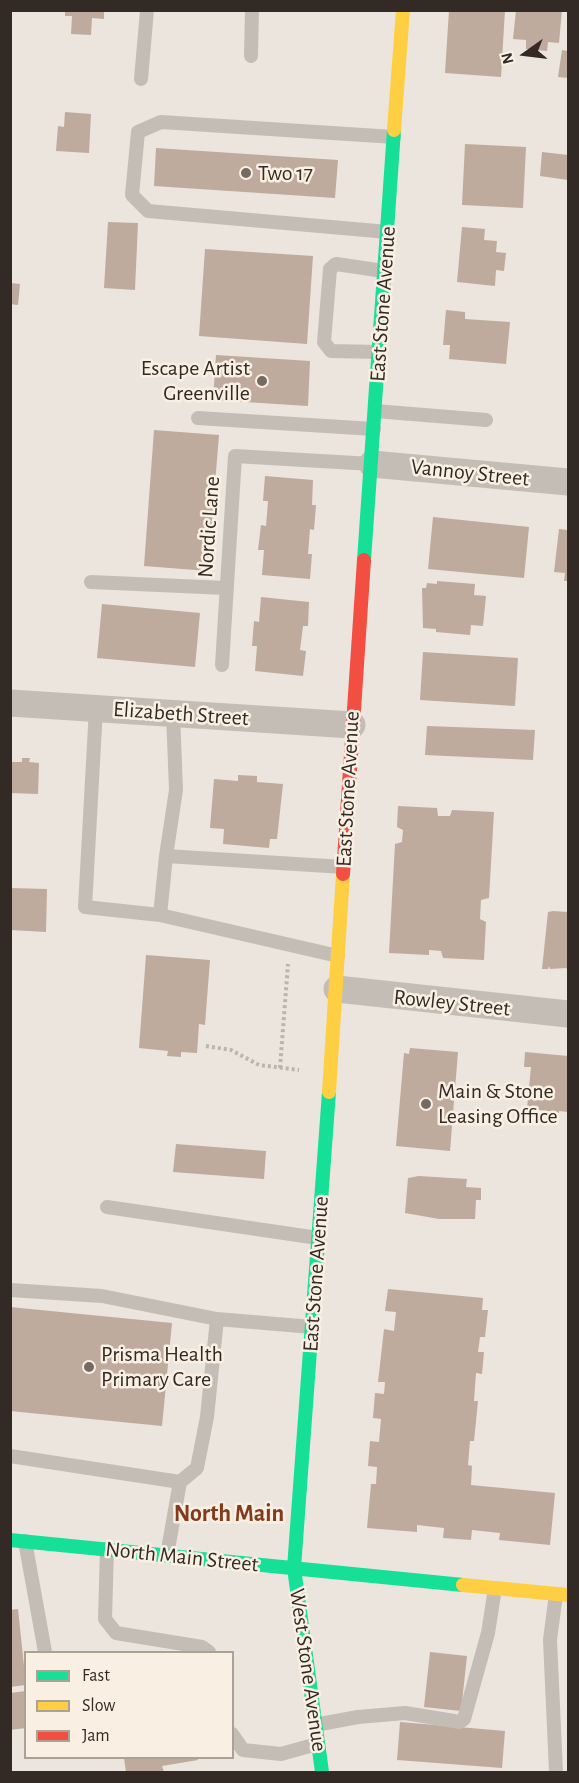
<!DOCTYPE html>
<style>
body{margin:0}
#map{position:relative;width:579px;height:1783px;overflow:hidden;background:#ebe5dd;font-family:"Alegreya Sans",sans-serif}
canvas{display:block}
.frame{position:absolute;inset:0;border:12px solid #342a25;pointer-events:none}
.legend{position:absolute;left:24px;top:1651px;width:210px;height:108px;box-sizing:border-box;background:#f9f0e3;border:2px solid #aaa197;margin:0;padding:8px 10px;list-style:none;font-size:18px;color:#342a25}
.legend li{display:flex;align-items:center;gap:12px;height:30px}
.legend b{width:30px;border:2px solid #aaa197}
.north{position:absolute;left:495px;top:24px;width:60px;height:60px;-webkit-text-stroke:4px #f9f0e3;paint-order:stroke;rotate:256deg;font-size:16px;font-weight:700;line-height:24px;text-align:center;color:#342a25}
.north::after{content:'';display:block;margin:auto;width:21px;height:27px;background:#342a25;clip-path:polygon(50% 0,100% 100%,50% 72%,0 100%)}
</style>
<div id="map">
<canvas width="579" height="1783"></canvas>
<div class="frame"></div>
<ul class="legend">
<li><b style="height:8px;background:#16e098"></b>Fast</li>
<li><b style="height:8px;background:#ffcf43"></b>Slow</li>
<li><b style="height:8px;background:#f24e42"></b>Jam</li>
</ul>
<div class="north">N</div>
</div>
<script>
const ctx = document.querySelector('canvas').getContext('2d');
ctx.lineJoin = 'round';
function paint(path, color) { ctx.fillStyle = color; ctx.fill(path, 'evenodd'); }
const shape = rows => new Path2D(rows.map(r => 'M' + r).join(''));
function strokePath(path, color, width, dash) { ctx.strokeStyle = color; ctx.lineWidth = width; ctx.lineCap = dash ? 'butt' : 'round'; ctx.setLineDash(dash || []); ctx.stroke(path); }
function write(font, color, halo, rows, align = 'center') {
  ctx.font = font + ' "Alegreya Sans",sans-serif'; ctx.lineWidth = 5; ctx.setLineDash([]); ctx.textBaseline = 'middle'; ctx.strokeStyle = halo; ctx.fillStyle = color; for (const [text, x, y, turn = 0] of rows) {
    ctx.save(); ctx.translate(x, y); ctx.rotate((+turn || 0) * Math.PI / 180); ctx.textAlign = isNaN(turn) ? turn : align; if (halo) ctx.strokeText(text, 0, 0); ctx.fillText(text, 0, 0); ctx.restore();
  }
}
const building = shape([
 [65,10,104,10,104,19,92,18,91,35,71,34,72,16,65,16],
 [449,10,505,10,501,77,445,73],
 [516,10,562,10,559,43,548,42,547,51,526,49,526,40,513,39],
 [562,50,568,51,568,78,558,77],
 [65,112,91,114,89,153,56,151,58,126,64,127],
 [465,144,526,147,523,208,462,205],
 [156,148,338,160,335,198,154,186],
 [542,152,568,155,568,180,540,176],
 [108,222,138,223,135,290,104,288],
 [462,227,485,229,484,240,497,241,496,252,506,253,504,271,496,270,495,286,457,282],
 [205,249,313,256,307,344,199,336],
 [10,283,20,284,18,305,10,304],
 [446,310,465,312,465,319,510,322,506,364,449,359,450,345,443,345],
 [216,355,310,361,308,406,213,400],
 [154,430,219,435,208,571,144,566],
 [265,476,313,480,312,505,316,505,314,530,310,529,308,554,312,554,310,579,262,575,264,550,258,550,261,525,266,526,268,501,263,501],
 [433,517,529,527,524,578,428,569],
 [559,529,568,530,568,581,564,581,565,573,554,572],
 [437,581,475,584,474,595,486,596,483,626,471,625,470,635,436,632,436,629,423,628,422,588,426,588,427,583,437,584],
 [261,597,309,602,308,626,303,626,300,650,306,651,303,676,255,671,257,646,252,646,254,621,259,622],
 [102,604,200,613,195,667,97,658],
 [423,652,518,658,515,706,420,700],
 [427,726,535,730,533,760,425,755],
 [22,758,30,758,29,762,39,763,38,794,10,793,10,762,22,762],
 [238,775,257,776,257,782,283,784,277,839,270,839,269,848,223,844,224,829,210,828,214,779,238,781],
 [398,806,437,808,438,816,450,816,452,810,494,812,489,898,481,900,480,919,486,922,484,960,443,958,441,951,429,950,429,955,389,953,395,844,402,842,403,830,397,827],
 [10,888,47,889,46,932,10,930],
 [553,911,568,912,568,970,566,968,550,969,549,966,548,969,542,969,548,912],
 [146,955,210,960,205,1025,199,1024,197,1053,181,1052,181,1057,167,1056,168,1051,139,1048],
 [410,1048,458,1052,450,1151,396,1146,404,1053,409,1054],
 [525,1052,568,1056,568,1112,559,1111,559,1113,527,1108,531,1067,524,1067],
 [176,1144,266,1151,264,1179,173,1172],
 [419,1176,467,1179,466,1187,481,1188,481,1200,476,1200,475,1219,439,1219,405,1213,408,1178],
 [388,1289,483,1298,482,1310,488,1310,485,1337,480,1337,478,1352,484,1352,482,1374,476,1373,474,1401,478,1401,474,1441,470,1441,468,1465,472,1466,471,1485,555,1493,550,1545,499,1540,500,1533,472,1530,471,1540,443,1538,444,1528,417,1525,417,1532,367,1528,371,1484,376,1484,377,1467,368,1466,370,1441,379,1442,381,1419,373,1418,375,1393,384,1394,385,1382,378,1382,384,1329,394,1331,396,1312,385,1311],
 [10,1307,172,1323,162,1426,10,1411],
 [18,1609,26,1685,10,1687,10,1610],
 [430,1652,467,1656,461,1711,424,1707],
 [26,1691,26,1728,10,1730,10,1693],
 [400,1722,505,1731,502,1768,397,1760],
 [124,1758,197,1758,198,1760,162,1766,164,1772,126,1772]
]);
const path = shape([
 [206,1046,231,1050,259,1065,299,1070],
 [280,1068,288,964]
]);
const lane = shape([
 [251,56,252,10],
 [141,79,147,10],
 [388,232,148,211,132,195,138,132,161,122,394,137],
 [380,352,331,351,324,342,330,269,336,264,384,271],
 [375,411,486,420],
 [198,418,374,429],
 [91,582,226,588],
 [222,665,235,456,372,464],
 [96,708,85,907,160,915,338,956],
 [173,713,176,790,166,856,344,867],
 [160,915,166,856],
 [107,1207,318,1238],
 [10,1290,102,1296,217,1319,312,1327],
 [10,1456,180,1482,167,1555],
 [180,1482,197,1468,207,1417,217,1319],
 [25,1541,45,1652],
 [107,1549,105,1619,116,1633,202,1647,209,1652],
 [556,1594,550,1640,556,1772],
 [315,1725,358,1717,405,1713,460,1722,464,1719,488,1633,495,1588],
 [232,1734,243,1750,281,1754,317,1744]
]);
const street = shape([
 [372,464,568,482],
 [10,703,352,725],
 [337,989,568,1014]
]);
const fast = shape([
 [364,560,394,130],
 [10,1540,463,1585],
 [322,1772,294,1568,329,1092]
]);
const slow = shape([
 [394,130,403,10],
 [329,1092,343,874],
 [463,1585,568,1595]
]);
const jam = shape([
 [343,874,364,560]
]);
const markers = [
 [246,173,6,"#746b65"],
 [262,381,6,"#746b65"],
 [426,1104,6,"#746b65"],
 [89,1367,6,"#746b65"]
];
const poiNames = [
 ["Two 17",258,173],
 ["Escape Artist",250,368,"right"],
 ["Greenville",250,393,"right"],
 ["Main & Stone",438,1091],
 ["Leasing Office",438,1116],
 ["Prisma Health",101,1354],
 ["Primary Care",101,1379]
];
const streetNames = [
 ["East Stone Avenue",383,304,-86],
 ["Vannoy Street",470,473,6],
 ["Nordic Lane",209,527,-86],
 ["Elizabeth Street",181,714,4],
 ["East Stone Avenue",348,789,-87],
 ["Rowley Street",452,1003,6],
 ["East Stone Avenue",316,1274,-86],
 ["North Main Street",182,1557,6],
 ["West Stone Avenue",308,1670,82]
];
const neighbourhoodNames = [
 ["North Main",229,1514]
];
paint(building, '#bfaa9e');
strokePath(path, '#bcb5af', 4, [3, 3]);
strokePath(lane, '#c4bdb6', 14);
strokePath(street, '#c4bdb6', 27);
strokePath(fast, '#16e098', 14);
strokePath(slow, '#ffcf43', 14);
strokePath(jam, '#f24e42', 14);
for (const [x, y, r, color] of markers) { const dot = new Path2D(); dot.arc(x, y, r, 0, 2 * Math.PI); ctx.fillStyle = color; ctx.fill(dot); strokePath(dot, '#f9f0e3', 2); }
write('22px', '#342a25', '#f9f0e3', poiNames, 'left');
write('22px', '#342a25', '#f9f0e3', streetNames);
write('bold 24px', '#843b1d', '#f9f0e3', neighbourhoodNames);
</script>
